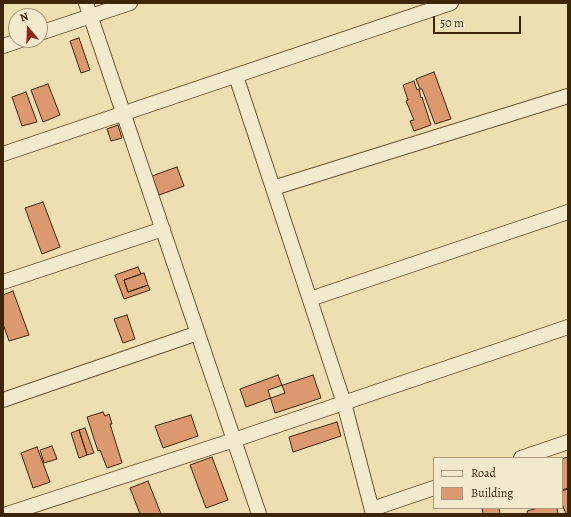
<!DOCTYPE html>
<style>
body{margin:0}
#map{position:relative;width:571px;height:517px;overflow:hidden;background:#eddfb2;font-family:Alegreya,serif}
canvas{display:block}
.frame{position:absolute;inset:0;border:4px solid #3d2509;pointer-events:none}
.legend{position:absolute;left:433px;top:457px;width:130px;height:52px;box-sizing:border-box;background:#f3eacd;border:1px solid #aa9b7f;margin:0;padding:5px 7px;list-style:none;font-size:12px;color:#3d2509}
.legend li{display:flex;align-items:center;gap:8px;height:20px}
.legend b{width:20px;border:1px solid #aa9b7f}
.north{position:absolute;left:8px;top:8px;width:40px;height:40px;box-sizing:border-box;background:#f3eacd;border:1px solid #aa9b7f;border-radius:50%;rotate:341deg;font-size:11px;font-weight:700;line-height:16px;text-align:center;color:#3d2509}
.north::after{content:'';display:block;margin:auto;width:14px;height:18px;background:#8f2418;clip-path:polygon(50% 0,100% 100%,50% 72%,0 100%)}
.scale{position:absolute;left:433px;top:16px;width:88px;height:18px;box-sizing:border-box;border:2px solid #3d2509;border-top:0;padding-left:5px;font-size:12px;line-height:14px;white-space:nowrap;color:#3d2509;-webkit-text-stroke:3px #f3eacd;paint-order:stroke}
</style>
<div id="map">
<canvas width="571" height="517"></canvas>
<div class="frame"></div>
<ul class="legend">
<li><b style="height:5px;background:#f3eacd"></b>Road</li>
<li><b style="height:11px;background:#dc9970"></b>Building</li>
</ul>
<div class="north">N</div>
<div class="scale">50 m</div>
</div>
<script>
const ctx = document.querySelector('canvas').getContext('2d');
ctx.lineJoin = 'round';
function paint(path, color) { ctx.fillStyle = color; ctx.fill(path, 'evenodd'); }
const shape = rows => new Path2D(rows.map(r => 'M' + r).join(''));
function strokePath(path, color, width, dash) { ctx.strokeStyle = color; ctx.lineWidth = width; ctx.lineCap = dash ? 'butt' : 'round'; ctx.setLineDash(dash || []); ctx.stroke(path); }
const building = shape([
 [79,38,90,70,81,73,70,41,79,38],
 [434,72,451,119,435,124,422,89,420,89,416,79,434,72],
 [414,81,417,90,419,89,421,98,422,97,431,125,414,131,410,121,414,120,406,101,408,100,403,85,414,81],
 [48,84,60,115,43,122,31,90,48,84],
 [26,92,37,122,22,126,12,97,26,92],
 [118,125,122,138,111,141,107,129,118,125],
 [177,167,184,186,159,195,152,176,177,167],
 [43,202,60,247,42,254,25,208,43,202],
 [138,267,141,274,124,280,128,292,148,285,150,290,124,299,115,275,138,267],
 [144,273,148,285,128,292,124,280,144,273],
 [13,291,29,335,9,341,3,324,3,295,13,291],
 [127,315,135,339,123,343,114,319,127,315],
 [278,375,285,393,246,407,240,389,278,375],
 [313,375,321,398,275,413,268,390,313,375],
 [103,412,105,416,109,414,112,424,110,424,122,463,107,468,100,450,98,451,87,417,103,412],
 [191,415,198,436,163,448,155,426,191,415],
 [337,422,341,436,293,452,289,437,337,422],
 [85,428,94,453,87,455,79,430,85,428],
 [79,430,87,455,79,458,71,433,79,430],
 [52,446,57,459,44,463,40,450,52,446],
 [37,447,50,482,33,488,21,453,37,447],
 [212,457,228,500,206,508,190,465,212,457],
 [568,457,568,488,562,490,562,459,568,457],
 [148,481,161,514,140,514,130,488,148,481],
 [568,489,568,514,566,514,562,504,562,491,568,489],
 [482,508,499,508,500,514,483,514,482,508],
 [538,508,557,508,558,514,528,514,527,511,538,508]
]);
const minor = shape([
 [86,3,259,514],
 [40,33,130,3],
 [3,46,21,40],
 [236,76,344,403,373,514],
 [3,154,451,3],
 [273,188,568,96],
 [3,282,163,229],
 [310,299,568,212],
 [3,400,198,333],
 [521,458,568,442],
 [372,509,434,488],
 [7,514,234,440,568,327]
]);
paint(building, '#dc9970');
strokePath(building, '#3d2509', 1);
strokePath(minor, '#695433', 16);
strokePath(minor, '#f3eacd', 14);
</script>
